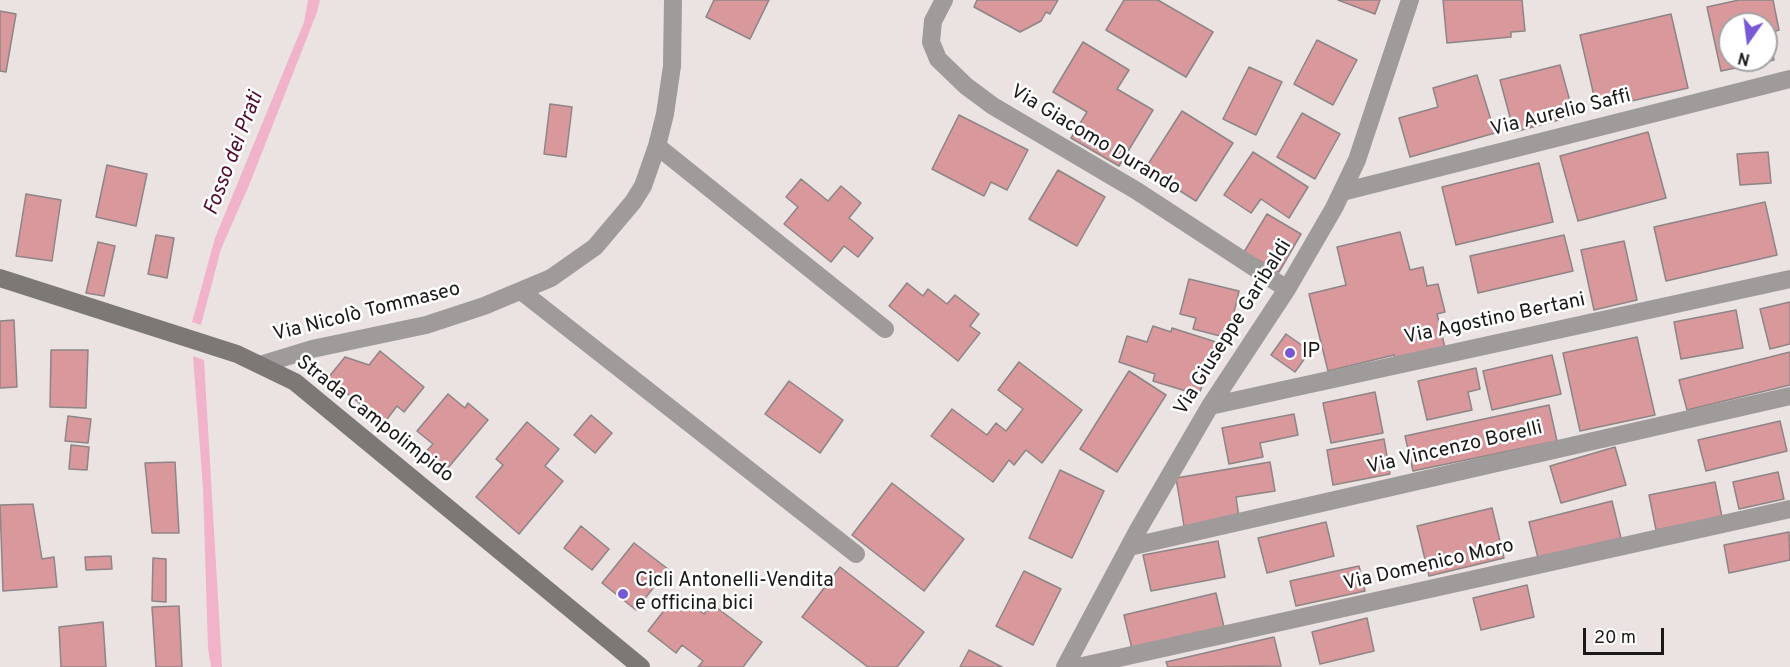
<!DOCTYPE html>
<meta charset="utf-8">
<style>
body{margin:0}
#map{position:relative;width:1790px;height:667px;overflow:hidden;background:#eae3e1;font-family:Overpass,sans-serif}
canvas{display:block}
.north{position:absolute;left:1718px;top:12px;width:60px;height:60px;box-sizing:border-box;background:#fff;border:2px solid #a4a3a3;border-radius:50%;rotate:194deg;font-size:16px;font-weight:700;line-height:24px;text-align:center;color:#1b1918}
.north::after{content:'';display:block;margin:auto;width:21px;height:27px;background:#7959d3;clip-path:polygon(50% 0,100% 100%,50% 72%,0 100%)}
.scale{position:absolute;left:1583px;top:628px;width:81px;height:27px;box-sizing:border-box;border:3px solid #1b1918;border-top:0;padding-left:8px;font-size:18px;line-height:21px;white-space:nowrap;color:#1b1918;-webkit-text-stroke:4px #fff;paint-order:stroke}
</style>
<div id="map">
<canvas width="1790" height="667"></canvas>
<div class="north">N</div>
<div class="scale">20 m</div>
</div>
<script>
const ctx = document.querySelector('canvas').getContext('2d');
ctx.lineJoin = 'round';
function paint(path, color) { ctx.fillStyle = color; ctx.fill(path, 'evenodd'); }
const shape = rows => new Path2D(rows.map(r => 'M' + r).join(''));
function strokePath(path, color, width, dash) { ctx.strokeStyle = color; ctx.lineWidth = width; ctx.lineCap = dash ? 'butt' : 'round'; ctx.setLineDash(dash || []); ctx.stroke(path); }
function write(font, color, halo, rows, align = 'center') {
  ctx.font = font + ' Overpass,sans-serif'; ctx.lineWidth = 5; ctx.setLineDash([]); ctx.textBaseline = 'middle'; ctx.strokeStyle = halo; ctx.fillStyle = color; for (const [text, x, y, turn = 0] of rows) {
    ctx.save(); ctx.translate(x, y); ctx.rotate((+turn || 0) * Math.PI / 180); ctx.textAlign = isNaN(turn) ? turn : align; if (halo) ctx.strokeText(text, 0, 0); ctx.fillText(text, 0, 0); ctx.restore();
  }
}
const water = shape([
 [308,0,320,0,317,12,250,183,221,249,201,325,192,322,215,238,304,22],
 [193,356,204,360,222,667,211,667,208,648,203,488]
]);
const building = shape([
 [714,0,769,0,750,39,706,17,714,0],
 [977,0,1058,0,1050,14,1046,12,1041,21,1020,32,974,7,977,0],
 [1124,0,1158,0,1213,32,1186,77,1106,30,1124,0],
 [1338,0,1380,0,1375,14,1338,0],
 [1443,0,1522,0,1525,31,1511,32,1511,37,1447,43,1443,0],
 [1739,0,1773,0,1779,30,1769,33,1774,60,1721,71,1707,7,1739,0],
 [1730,24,1766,24,1766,60,1730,60,1730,24],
 [0,11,16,14,6,72,0,71,0,11],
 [1671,14,1688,88,1597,109,1580,35,1671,14],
 [1317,40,1357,60,1333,105,1294,84,1317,40],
 [1083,42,1129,70,1117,89,1153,110,1119,166,1071,138,1087,112,1053,92,1083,42],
 [1560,65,1574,116,1514,132,1500,80,1560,65],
 [1249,67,1282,82,1256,135,1223,119,1249,67],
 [1477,75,1495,133,1410,157,1399,118,1438,107,1433,88,1477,75],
 [550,104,572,107,566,157,544,154,550,104],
 [1182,111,1233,143,1196,201,1145,169,1182,111],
 [1302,113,1340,134,1315,179,1277,157,1302,113],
 [959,115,1028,150,1007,190,991,182,984,196,932,169,959,115],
 [1648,132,1666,198,1578,221,1560,156,1648,132],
 [1253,152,1308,187,1289,218,1261,199,1251,213,1224,195,1253,152],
 [1768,152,1771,183,1740,185,1737,154,1768,152],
 [1539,163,1553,222,1456,245,1442,187,1539,163],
 [107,165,147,174,136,226,96,217,107,165],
 [1058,170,1105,197,1077,246,1029,219,1058,170],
 [801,179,828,201,841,186,861,203,849,218,873,238,858,257,844,246,831,262,784,224,798,207,786,197,801,179],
 [26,194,61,200,52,261,16,256,26,194],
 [1765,202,1777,255,1666,281,1654,227,1765,202],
 [1267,214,1301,234,1279,272,1244,252,1267,214],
 [1400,232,1410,270,1423,267,1427,286,1438,284,1445,312,1437,314,1446,352,1397,364,1394,355,1328,371,1309,294,1346,285,1337,247,1400,232],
 [156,235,174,238,167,278,148,274,156,235],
 [1564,235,1573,271,1478,293,1470,256,1564,235],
 [1624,241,1637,300,1594,310,1581,250,1624,241],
 [98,242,115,246,104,296,86,293,98,242],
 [1189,279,1239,291,1228,338,1193,329,1196,318,1180,314,1189,279],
 [907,283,923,296,928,289,947,304,955,295,979,314,970,326,980,333,958,361,889,306,907,283],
 [1790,302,1790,344,1770,349,1760,309,1790,302],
 [1736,310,1743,348,1681,359,1674,322,1736,310],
 [14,320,17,387,0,388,0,321,14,320],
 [1153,326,1171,332,1172,328,1216,342,1199,395,1153,381,1155,374,1119,362,1127,336,1147,342,1153,326],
 [1286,334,1310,351,1295,372,1271,355,1286,334],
 [1637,337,1655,415,1580,431,1563,353,1637,337],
 [51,350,88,350,86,408,50,407,51,350],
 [380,351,424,387,404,412,397,406,384,423,328,378,345,357,369,365,380,351],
 [1790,352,1790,385,1687,410,1679,380,1790,352],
 [1552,355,1561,394,1492,410,1483,371,1552,355],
 [1019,362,1082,410,1042,463,1026,450,1014,465,1009,460,993,482,931,436,952,409,987,435,996,423,1006,431,1023,409,998,390,1019,362],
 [1476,368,1480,389,1468,392,1472,410,1427,420,1418,381,1476,368],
 [1129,371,1166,395,1117,472,1080,449,1129,371],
 [789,381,843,420,820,453,765,414,789,381],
 [1375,392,1383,433,1331,443,1323,403,1375,392],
 [448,394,465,408,468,403,488,420,442,475,421,457,433,444,417,431,448,394],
 [1549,405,1557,441,1413,471,1405,436,1549,405],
 [1294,414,1298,435,1260,443,1263,457,1229,464,1222,428,1294,414],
 [591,415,612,433,595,453,574,435,591,415],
 [68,416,91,419,88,443,65,441,68,416],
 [1780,421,1787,451,1706,471,1698,440,1780,421],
 [527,422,559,449,545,466,563,481,519,534,476,497,503,465,496,459,527,422],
 [1384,439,1390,474,1333,485,1327,450,1384,439],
 [71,445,89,447,87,470,69,469,71,445],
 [1615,447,1626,485,1561,503,1550,466,1615,447],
 [175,462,179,533,152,533,145,463,175,462],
 [1270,462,1275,491,1236,497,1239,517,1184,526,1176,478,1270,462],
 [1060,470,1104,491,1072,558,1029,538,1060,470],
 [1778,472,1784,499,1739,509,1733,482,1778,472],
 [1715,482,1722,517,1656,530,1649,495,1715,482],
 [892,483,964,539,924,591,852,535,892,483],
 [1612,501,1621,538,1538,558,1529,522,1612,501],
 [33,504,42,559,54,557,57,587,3,591,0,505,33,504],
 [1492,508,1504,558,1429,576,1417,526,1492,508],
 [1326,522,1334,556,1267,573,1258,538,1326,522],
 [581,526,609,549,592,570,564,548,581,526],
 [1789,532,1790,560,1729,573,1724,545,1789,532],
 [1218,541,1225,577,1151,591,1143,555,1218,541],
 [634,543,668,569,636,610,602,583,634,543],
 [111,556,112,569,86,570,85,557,111,556],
 [153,558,166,559,166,602,152,601,153,558],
 [1359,566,1365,591,1296,606,1290,581,1359,566],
 [840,567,924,632,897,667,868,667,802,617,840,567],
 [1024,571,1061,589,1033,645,996,626,1024,571],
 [1527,585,1534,617,1481,630,1473,598,1527,585],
 [1216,593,1224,627,1132,649,1124,615,1216,593],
 [677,594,704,614,712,604,762,642,743,667,698,667,703,661,682,645,676,653,648,631,677,594],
 [179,606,182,667,156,667,152,607,179,606],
 [1367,618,1374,651,1320,664,1312,632,1367,618],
 [103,622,106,667,61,667,59,627,103,622],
 [1274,637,1281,666,1168,667,1166,662,1274,637],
 [969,650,1002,667,960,667,969,650]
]);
const street = shape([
 [944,0,933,21,931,42,938,59,966,86,993,106,1137,191,1287,289],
 [657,146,885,329],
 [1342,192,1790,79],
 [521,291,856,554],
 [263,364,312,349,426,325,484,306,551,278,595,247,633,202,643,186,657,146,665,114,672,66,673,0],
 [1210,406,1790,279],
 [1129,547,1790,396],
 [1065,667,1138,530,1210,406,1287,289,1334,208,1357,160,1410,0],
 [1078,667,1790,509]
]);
const secondary = shape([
 [0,278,237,354,295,382,641,667]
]);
const markers = [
 [1290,353,6,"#7959d3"],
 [623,594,6,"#7959d3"]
];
const streetNames = [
 ["Via Aurelio Saffi",1561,114,-14],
 ["Via Giacomo Durando",1095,141,31],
 ["Via Nicolò Tommaseo",367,313,-14],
 ["Via Agostino Bertani",1495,320,-12],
 ["Via Giuseppe Garibaldi",1234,328,-58],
 ["Strada Campolimpido",374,420,38],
 ["Via Vincenzo Borelli",1455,449,-13],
 ["Via Domenico Moro",1429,566,-13]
];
const poiNames = [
 ["IP",1302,353],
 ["Cicli Antonelli-Vendita",635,582],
 ["e officina bici",635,605]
];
const waterNames = [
 ["Fosso dei Prati",235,154,-69]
];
paint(water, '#f0b3ca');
paint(building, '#d8989c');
strokePath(building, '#8d8586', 1.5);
strokePath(street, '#9e9b9a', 18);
strokePath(secondary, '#7c7876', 18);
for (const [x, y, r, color] of markers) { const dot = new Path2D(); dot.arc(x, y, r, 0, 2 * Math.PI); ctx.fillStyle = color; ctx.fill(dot); strokePath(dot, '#fff', 2); }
write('20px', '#1b1918', '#fff', streetNames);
write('20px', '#1b1918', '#fff', poiNames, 'left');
write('italic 21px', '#510a2f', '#fff', waterNames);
</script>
